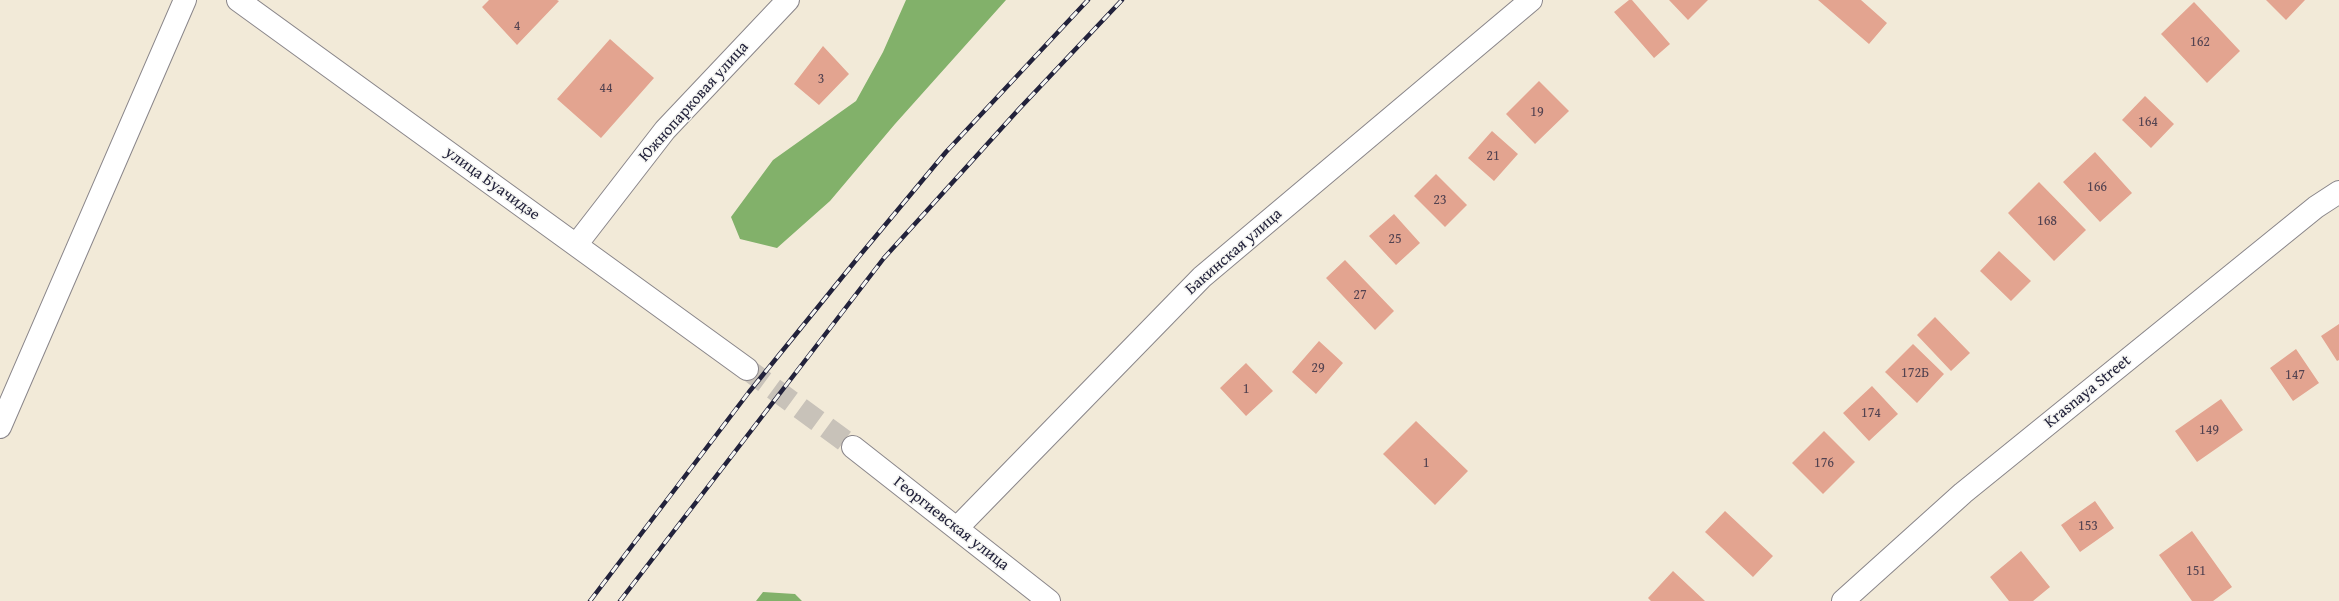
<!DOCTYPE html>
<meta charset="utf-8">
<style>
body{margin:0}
canvas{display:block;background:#f2ead8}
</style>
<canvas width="2339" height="601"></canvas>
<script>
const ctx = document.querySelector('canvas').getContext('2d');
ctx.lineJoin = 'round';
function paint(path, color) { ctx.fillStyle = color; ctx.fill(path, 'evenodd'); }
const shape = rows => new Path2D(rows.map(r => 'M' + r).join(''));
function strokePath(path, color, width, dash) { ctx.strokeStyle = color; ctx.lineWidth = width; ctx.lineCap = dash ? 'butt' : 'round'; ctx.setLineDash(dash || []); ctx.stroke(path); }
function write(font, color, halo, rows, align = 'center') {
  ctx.font = font + ' "Gentium Book Plus",serif'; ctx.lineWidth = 3; ctx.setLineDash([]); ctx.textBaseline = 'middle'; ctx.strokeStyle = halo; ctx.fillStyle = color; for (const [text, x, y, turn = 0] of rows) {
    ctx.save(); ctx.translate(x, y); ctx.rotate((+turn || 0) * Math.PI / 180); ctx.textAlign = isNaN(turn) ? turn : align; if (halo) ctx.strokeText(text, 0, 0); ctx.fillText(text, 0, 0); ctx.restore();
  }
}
const forest = shape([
 [906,0,1006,0,895,124,830,201,777,248,740,239,731,217,773,160,856,101,883,52],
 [763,592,795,594,802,601,756,601]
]);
const building = shape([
 [489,0,557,0,559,1,517,45,482,7],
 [1629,0,1632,0,1670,44,1654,58,1614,12],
 [1669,0,1708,0,1688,20],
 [1818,0,1861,0,1887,23,1869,44],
 [2266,0,2305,0,2286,20],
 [2194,2,2240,51,2207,83,2161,34],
 [610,39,654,78,601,138,557,99],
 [823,46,849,74,819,105,794,84],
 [1539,81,1569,111,1535,144,1506,114],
 [2145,96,2174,124,2151,148,2122,120],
 [1492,131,1518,154,1494,181,1468,158],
 [2095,152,2132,193,2100,222,2063,182],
 [1436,174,1467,205,1445,227,1414,196],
 [2039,182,2086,230,2054,261,2008,213],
 [1394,214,1420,243,1396,265,1369,236],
 [1999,251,2031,281,2011,301,1980,271],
 [1345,260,1394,311,1375,330,1326,278],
 [1935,317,1970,353,1951,371,1917,335],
 [2339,324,2339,360,2337,361,2321,336],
 [1319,341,1343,363,1316,394,1292,372],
 [1913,344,1944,374,1917,403,1885,372],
 [2296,349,2319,383,2293,401,2270,368],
 [1246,363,1273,391,1246,416,1220,388],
 [1872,386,1898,414,1869,441,1843,413],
 [2221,399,2243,430,2197,462,2175,431],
 [1416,421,1468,471,1435,505,1383,454],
 [1824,431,1855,462,1823,494,1792,463],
 [2095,501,2114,528,2080,552,2061,525],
 [1725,511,1773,556,1753,577,1705,532],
 [2192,531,2232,587,2213,601,2192,601,2159,555],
 [2021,551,2050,587,2033,601,2009,601,1990,577],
 [1673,571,1705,601,1651,601,1648,598]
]);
const minorTunnel = shape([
 [747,369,853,447]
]);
const minor = shape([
 [238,0,747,369],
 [576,245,665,130,788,0],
 [0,427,185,0],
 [853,447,1049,601],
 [958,527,1202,277,1531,0],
 [1843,601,1963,493,2316,207,2339,192]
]);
const rail = shape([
 [590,601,749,392,861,254,946,152,1088,0],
 [620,601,884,258,1019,109,1122,0]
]);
const numberNames = [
 ["4",517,26],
 ["162",2200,42],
 ["3",821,79],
 ["44",606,88],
 ["19",1537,112],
 ["164",2148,122],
 ["21",1493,156],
 ["166",2097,187],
 ["23",1440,200],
 ["168",2047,221],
 ["25",1395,239],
 ["27",1360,295],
 ["29",1318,368],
 ["172Б",1915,373],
 ["147",2295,375],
 ["1",1246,389],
 ["174",1871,413],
 ["149",2209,430],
 ["1",1426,463],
 ["176",1824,463],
 ["153",2088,526],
 ["151",2196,571]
];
const streetNames = [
 ["Южнопарковая улица",694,102,-48],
 ["улица Буачидзе",492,184,36],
 ["Бакинская улица",1234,252,-41],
 ["Krasnaya Street",2088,392,-39],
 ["Георгиевская улица",951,524,38]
];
paint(forest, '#82b16a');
paint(building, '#e3a490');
strokePath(minorTunnel, '#c8c2b9', 22, [22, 11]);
strokePath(minor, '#8a868a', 24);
strokePath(minor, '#fff', 22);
strokePath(rail, '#22223b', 4.5);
strokePath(rail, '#f6f6f2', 3, [9]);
write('14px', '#524250', null, numberNames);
write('16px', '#22223b', '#f6f6f2', streetNames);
</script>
